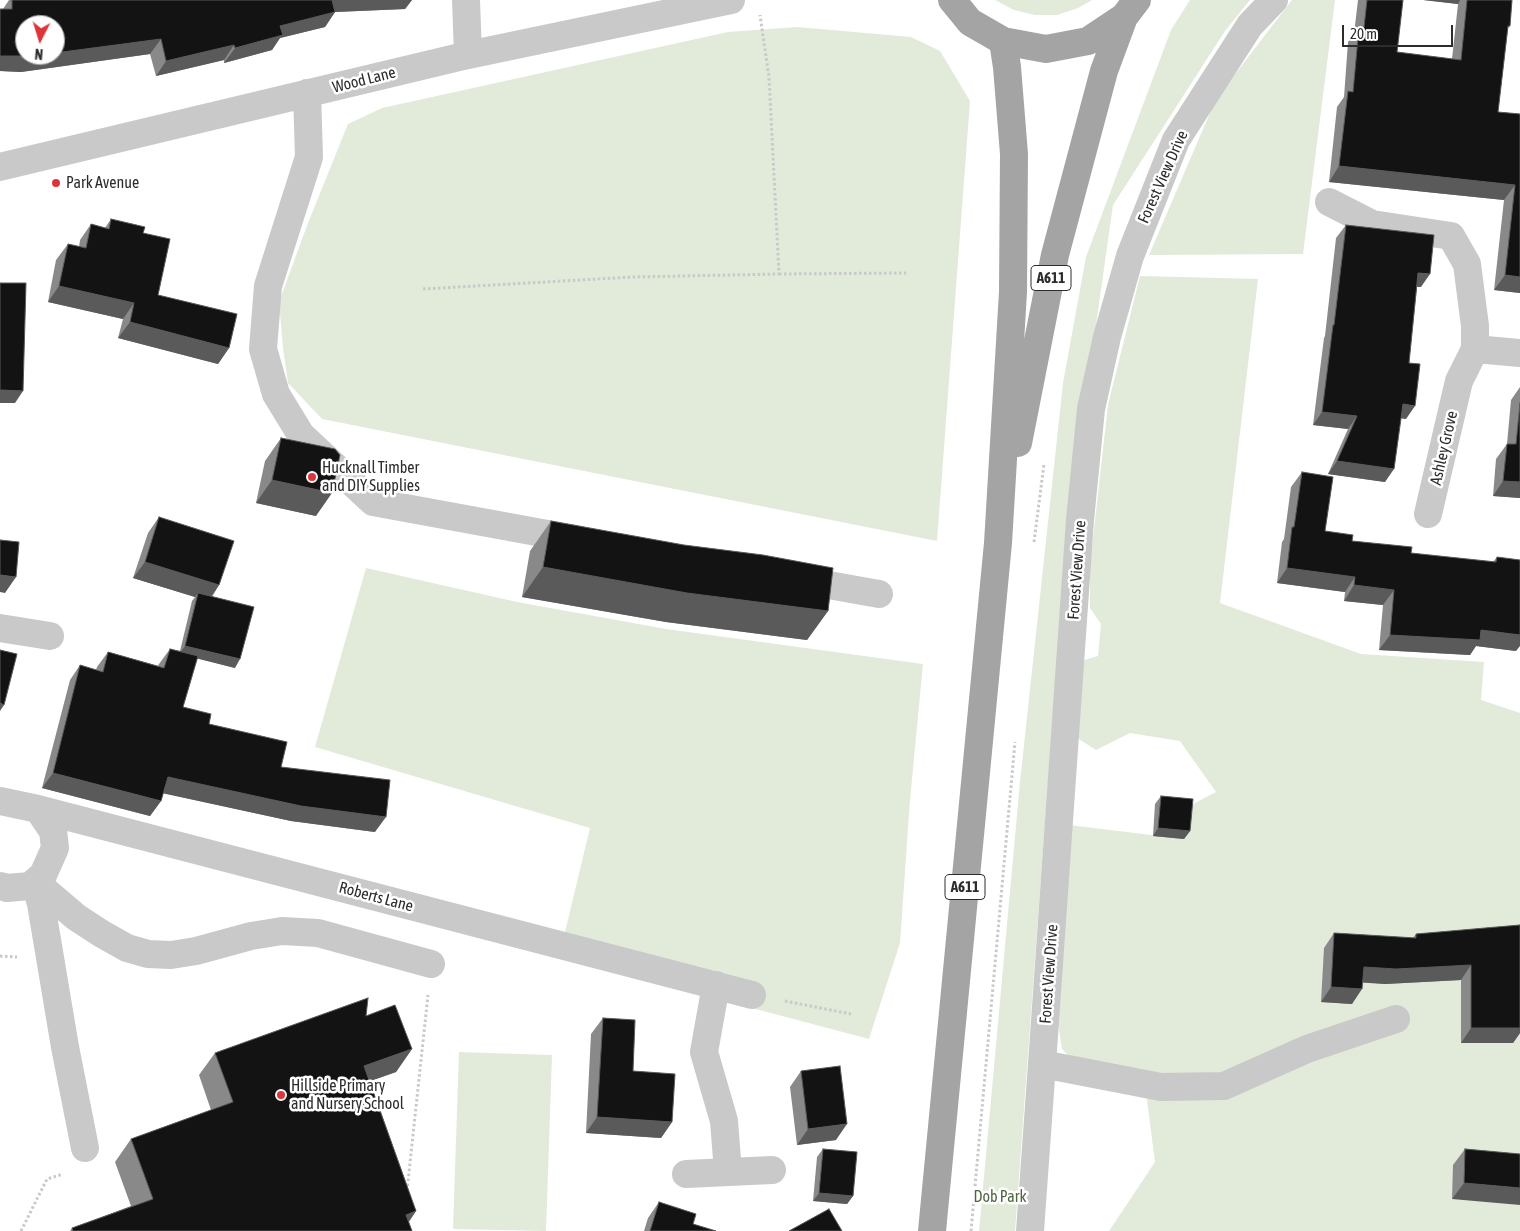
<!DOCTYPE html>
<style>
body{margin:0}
#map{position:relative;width:1520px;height:1231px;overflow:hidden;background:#fff;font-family:"Asap Condensed",sans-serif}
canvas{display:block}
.north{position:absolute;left:15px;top:15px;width:50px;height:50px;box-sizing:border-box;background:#fff;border:1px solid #ababab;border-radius:50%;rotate:185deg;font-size:14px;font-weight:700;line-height:20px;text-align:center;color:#2c2c2c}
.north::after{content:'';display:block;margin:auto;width:18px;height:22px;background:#dd3539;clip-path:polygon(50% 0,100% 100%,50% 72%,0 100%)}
.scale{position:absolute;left:1342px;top:25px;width:111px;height:22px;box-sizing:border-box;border:2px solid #2c2c2c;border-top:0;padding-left:6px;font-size:15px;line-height:18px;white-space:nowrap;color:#2c2c2c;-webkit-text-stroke:4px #fff;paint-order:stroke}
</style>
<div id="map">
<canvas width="1520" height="1231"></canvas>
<div class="north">N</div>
<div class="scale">20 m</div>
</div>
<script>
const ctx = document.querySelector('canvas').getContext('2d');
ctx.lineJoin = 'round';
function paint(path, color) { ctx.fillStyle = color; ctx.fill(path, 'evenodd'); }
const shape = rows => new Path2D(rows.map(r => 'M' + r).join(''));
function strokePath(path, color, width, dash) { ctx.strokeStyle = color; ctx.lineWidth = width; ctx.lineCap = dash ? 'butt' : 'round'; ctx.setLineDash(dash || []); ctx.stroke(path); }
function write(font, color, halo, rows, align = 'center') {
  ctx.font = font + ' "Asap Condensed",sans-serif'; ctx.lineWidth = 5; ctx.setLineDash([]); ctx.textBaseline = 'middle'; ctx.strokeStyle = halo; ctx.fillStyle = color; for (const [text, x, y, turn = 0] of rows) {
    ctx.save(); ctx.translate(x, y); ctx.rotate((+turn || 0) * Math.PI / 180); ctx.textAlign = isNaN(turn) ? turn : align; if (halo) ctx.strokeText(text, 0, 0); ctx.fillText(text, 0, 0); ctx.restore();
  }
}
const green = shape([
 [995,0,1092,0,1078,8,1057,15,1035,15,1014,10],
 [1190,0,1250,0,1225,31,1113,205,1066,537,1015,1231,979,1231,1020,782,1063,383,1086,257,1171,30],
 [1292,0,1335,0,1303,254,1149,255,1216,99],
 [797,27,911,37,940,51,970,101,937,541,322,419,288,383,283,348,279,302,308,223,348,124,382,108,728,32],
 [1140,276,1258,279,1220,603,1361,654,1484,662,1481,700,1520,713,1520,938,1407,982,1520,976,1520,1171,1452,1198,1520,1205,1520,1231,1109,1231,1155,1162,1143,1069,1073,1060,1062,1049,1057,1018,1069,825,1184,839,1187,807,1216,792,1180,741,1130,733,1096,750,1074,736,1078,662,1098,656,1101,624,1090,608,1090,565,1108,405],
 [366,568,517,602,666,629,923,664,910,800,900,943,869,1039,559,957,590,828,315,747],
 [459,1052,552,1055,546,1231,453,1229]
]);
const path = shape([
 [779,274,906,273],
 [423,289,633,277,779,274,769,77,760,15],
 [1034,542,1044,464],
 [0,956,17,957],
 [785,1001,851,1014],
 [407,1191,428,995],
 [21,1231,47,1179,63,1174],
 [971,1231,1015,742]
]);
const minor = shape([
 [466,0,468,55],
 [1274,0,1250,25,1176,140,1130,256,1107,337,1091,409,1080,520,1042,1064,1161,1087,1224,1086,1307,1049,1396,1019],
 [307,93,309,157,268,286,263,349,276,394,301,435,373,502,580,540],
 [0,167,468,55,731,0],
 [1329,202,1372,224,1451,236,1467,264,1475,326,1475,349],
 [1428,514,1459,381,1475,349,1520,353],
 [795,579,879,594],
 [0,628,50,636],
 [0,801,38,809,752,995],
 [35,882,76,917,102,934,127,948,148,954,171,955,196,951,251,936,282,931,318,933,431,964],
 [35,882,41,904,65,1047,85,1148],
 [0,886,7,888,30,886,43,875,55,848,53,831,38,809],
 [716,985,704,1052,724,1121,728,1172],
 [686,1174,772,1170],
 [1030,1231,1042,1064]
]);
const major = shape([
 [952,0,970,22,1003,41,1046,49,1088,41,1124,17],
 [1018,443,1055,255,1104,71,1124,17,1137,0],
 [932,1231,998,543,1013,292,1014,154,1007,67,1003,41]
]);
const wall = shape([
 [9,0,412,0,405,9,335,12,325,27,280,38,272,50,224,63,224,60,156,76,150,54,21,72,0,71,0,9,3,9],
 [1358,0,1403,0,1397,52,1452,59,1458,4,1424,0,1512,0,1510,26,1508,28,1498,112,1520,114,1520,293,1494,290,1504,200,1329,182,1337,107,1344,97,1348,42,1354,34],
 [111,219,143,233,158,295,229,348,218,364,118,338,123,319,48,302,56,260,68,244,79,247,80,240,91,224,105,228],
 [1346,225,1421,287,1417,287,1409,363,1406,419,1401,418,1385,482,1328,474,1348,429,1313,425,1324,338,1325,336,1336,238],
 [1520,387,1520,498,1493,496,1496,459,1507,444,1511,400],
 [281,438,316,516,256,503,265,461],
 [1302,472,1325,531,1352,541,1411,553,1493,562,1497,557,1516,651,1476,646,1470,655,1379,650,1383,605,1344,601,1345,592,1277,583,1282,542,1284,539,1291,487],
 [159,517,219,585,212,597,235,668,197,658,183,707,209,724,281,767,375,832,291,821,163,793,161,801,150,816,42,788,70,680,80,665,96,670,97,667,108,652,158,666,159,664,170,649,180,651,192,601,195,597,133,578,148,533],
 [551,521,828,611,807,640,666,622,522,597,530,551],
 [1161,796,1190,831,1184,839,1153,836,1155,804],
 [1520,925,1520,1033,1513,1043,1461,1043,1461,980,1385,984,1363,982,1352,1004,1321,1002,1324,948,1334,933,1413,938,1416,934],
 [366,1016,412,1049,396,1072,370,1081,416,1211,409,1222,412,1231,70,1231,72,1228,131,1206,115,1162,131,1139,211,1110,199,1075,215,1053],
 [603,1018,633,1071,672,1122,661,1138,586,1133,591,1034],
 [801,1071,836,1140,797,1145,790,1087],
 [823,1149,853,1196,847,1204,813,1201,817,1157],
 [1465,1149,1520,1154,1452,1199,1453,1165],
 [659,1202,693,1224,716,1231,644,1231,648,1218]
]);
const shadedWall = shape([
 [331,0,412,0,405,9,335,12,325,27,280,38,272,50,224,63,235,48],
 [1423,0,1460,0,1458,4],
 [161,39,150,54,21,72,0,71,0,56,55,55,55,53],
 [234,45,224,60,156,76,166,61],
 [1339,166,1515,185,1504,200,1329,182],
 [1418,273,1430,274,1421,287,1409,286],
 [1505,275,1520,277,1520,293,1494,290],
 [59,286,134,303,123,319,48,302],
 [130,322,229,348,218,364,118,338],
 [0,390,23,391,15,403,0,403],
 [1403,404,1415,406,1406,419,1394,417],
 [1322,412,1357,416,1348,429,1313,425],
 [1337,461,1394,469,1385,482,1328,474],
 [272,480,332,493,316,516,256,503],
 [1503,481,1520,482,1520,498,1493,496],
 [145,562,219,585,208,601,198,593,195,597,133,578],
 [543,567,828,611,807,640,666,622,522,597],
 [1287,568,1355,577,1345,592,1277,583],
 [0,575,16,577,5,593,0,592],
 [1354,585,1394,590,1383,605,1344,601],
 [1481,630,1520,635,1520,646,1516,651,1476,646,1470,655,1379,650,1390,635],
 [185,646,240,659,235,668,179,654],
 [0,703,4,705,0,711],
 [53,773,161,801,150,816,42,788],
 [168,777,386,817,375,832,291,821,157,792],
 [1158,828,1190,831,1184,839,1153,836],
 [1471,965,1461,980,1385,984,1353,982,1364,967],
 [1331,987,1362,989,1352,1004,1321,1002],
 [1471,1028,1520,1028,1520,1033,1513,1043,1461,1043],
 [412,1049,396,1072,348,1089,364,1066],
 [597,1117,672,1122,661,1138,586,1133],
 [847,1124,836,1140,797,1145,808,1129],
 [1464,1183,1520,1188,1520,1205,1452,1199],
 [819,1193,853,1196,847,1204,813,1201],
 [416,1211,402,1231,406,1215]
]);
const building = shape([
 [12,0,332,0,335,12,280,26,283,35,235,48,234,45,166,61,161,39,55,53,55,25,25,25,25,55,42,55,31,56,0,56,0,9,12,9,12,0],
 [1367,0,1403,0,1397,52,1461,60,1467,0,1512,0,1510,26,1508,26,1498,112,1520,114,1520,277,1505,275,1515,185,1339,166,1348,91,1353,92,1359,27,1364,27,1367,0],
 [111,219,145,227,143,233,170,239,158,295,237,314,229,348,130,322,134,303,59,286,68,244,86,248,91,224,109,229,111,219],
 [1346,225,1434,235,1430,274,1418,273,1409,363,1420,364,1415,406,1403,404,1394,469,1337,461,1357,416,1322,412,1333,325,1334,325,1346,225],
 [0,283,26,283,23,391,0,390,0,283],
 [1520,403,1520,482,1503,481,1507,444,1516,444,1520,403],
 [281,438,335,449,340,455,332,493,272,480,281,438],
 [1302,472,1333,477,1325,531,1353,535,1352,541,1412,547,1411,553,1496,562,1497,557,1520,560,1520,635,1481,630,1480,640,1390,635,1394,590,1354,585,1355,577,1287,568,1292,527,1294,527,1302,472],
 [159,517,234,541,219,585,145,562,159,517],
 [551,521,684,545,763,555,833,568,828,611,687,593,543,567,551,521],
 [0,540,19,542,16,577,0,575,0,540],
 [198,593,254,607,240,659,185,646,198,593],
 [170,649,198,656,183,707,211,714,209,724,287,742,281,767,390,780,386,817,301,806,168,777,161,801,53,773,80,665,103,672,108,652,164,668,170,649],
 [0,650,17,654,4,705,0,703,0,650],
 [1161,796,1193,799,1190,831,1158,828,1161,796],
 [1520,925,1520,1028,1471,1028,1471,965,1396,969,1364,967,1362,989,1331,987,1334,933,1416,938,1416,934,1520,925],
 [368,998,366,1016,395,1005,412,1049,364,1066,416,1211,406,1215,412,1231,73,1231,72,1228,153,1199,131,1139,233,1102,215,1053,368,998],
 [603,1018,635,1020,633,1071,675,1074,672,1122,597,1117,603,1018],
 [840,1066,847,1124,808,1129,801,1071,840,1066],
 [823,1149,857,1152,853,1196,819,1193,823,1149],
 [1465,1149,1520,1154,1520,1188,1464,1183,1465,1149],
 [659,1202,696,1214,693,1224,716,1231,650,1231,659,1202],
 [829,1209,842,1231,789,1231,829,1209]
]);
const markers = [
 [56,183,5,"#dd3539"],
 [312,477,5,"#dd3539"],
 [281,1095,5,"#dd3539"]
];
const shields = [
 [1051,278,40],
 [965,887,40]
];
const shieldNames = [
 ["A611",1051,278],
 ["A611",965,887]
];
const streetNames = [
 ["Wood Lane",364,80,-14],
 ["Forest View Drive",1163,177,-66],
 ["Ashley Grove",1444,448,-77],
 ["Forest View Drive",1077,570,-86],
 ["Roberts Lane",376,897,15],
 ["Forest View Drive",1049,974,-86]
];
const poiNames = [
 ["Park Avenue",66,183],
 ["Hucknall Timber",322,468],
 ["and DIY Supplies",322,486],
 ["Hillside Primary",291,1086],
 ["and Nursery School",291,1104]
];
const parkNames = [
 ["Dob Park",1000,1197]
];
paint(green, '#e2eada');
strokePath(path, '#c9c9c9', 3, [2.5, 2.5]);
strokePath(minor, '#c9c9c9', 28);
strokePath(major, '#a4a4a4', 28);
paint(wall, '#898989');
paint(shadedWall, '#5a5a5a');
paint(building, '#131313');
strokePath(building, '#5a5a5a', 1);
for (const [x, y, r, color] of markers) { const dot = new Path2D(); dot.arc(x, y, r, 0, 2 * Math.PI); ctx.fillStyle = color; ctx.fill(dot); strokePath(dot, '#fff', 2); }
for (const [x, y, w] of shields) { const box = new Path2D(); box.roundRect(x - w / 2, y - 12.5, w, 25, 4); ctx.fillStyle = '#fff'; ctx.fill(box); strokePath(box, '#2c2c2c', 1); }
write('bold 15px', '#2c2c2c', null, shieldNames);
write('16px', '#2c2c2c', '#fff', streetNames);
write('16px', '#2c2c2c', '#fff', poiNames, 'left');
write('16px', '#4e663c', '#fff', parkNames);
</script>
